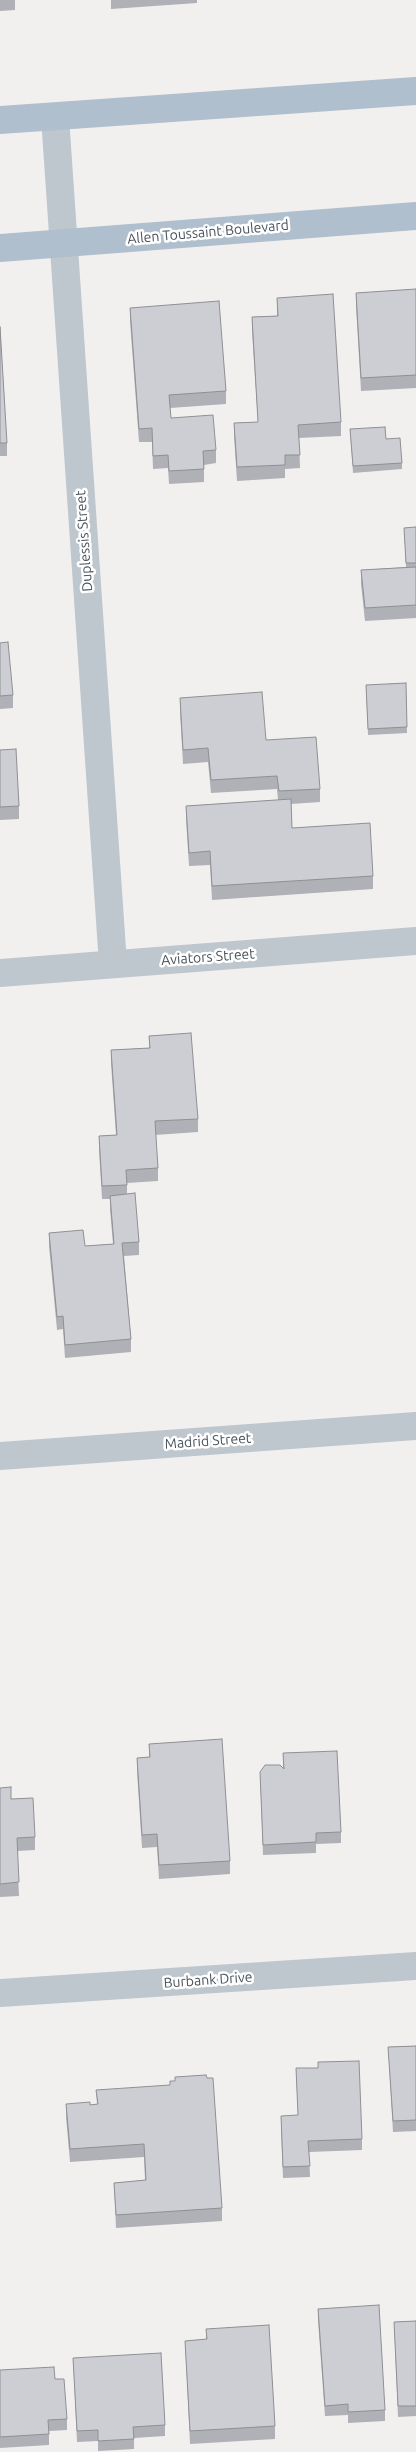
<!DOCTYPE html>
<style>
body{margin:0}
canvas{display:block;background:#f2efef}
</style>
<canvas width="416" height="2452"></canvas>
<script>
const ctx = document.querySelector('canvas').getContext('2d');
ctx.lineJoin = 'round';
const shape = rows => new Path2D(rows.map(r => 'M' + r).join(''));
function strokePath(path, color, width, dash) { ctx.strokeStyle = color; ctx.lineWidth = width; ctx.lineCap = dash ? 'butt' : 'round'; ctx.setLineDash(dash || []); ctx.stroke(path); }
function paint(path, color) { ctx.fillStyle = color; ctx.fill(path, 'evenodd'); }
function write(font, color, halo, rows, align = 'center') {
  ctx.font = font + ' Ubuntu,sans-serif'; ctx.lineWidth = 5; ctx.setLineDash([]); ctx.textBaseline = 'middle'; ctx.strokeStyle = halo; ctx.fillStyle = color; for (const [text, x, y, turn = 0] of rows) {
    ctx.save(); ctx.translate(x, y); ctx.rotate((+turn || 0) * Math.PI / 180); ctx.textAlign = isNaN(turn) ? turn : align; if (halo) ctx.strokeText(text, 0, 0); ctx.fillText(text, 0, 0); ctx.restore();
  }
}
const minor = shape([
 [55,117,113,964],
 [0,973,416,941],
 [0,1456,416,1426],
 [0,1993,416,1966]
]);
const major = shape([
 [0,120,416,91],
 [0,248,416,216]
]);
const wall = shape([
 [0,0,15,0,15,10,0,11],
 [111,0,197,0,197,3,111,9],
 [416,289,416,388,361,391,356,306,356,293],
 [277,298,341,422,341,436,299,438,300,468,285,469,285,478,237,481,234,436,234,423,258,422,252,331,252,317,277,316],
 [130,308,226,391,226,404,170,408,171,418,216,450,216,463,204,465,204,482,169,484,168,468,153,469,152,442,139,442,130,321],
 [0,327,7,443,7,456,0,456],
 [350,429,386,439,402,463,402,469,353,473],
 [416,527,416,618,365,621,361,584,361,570,406,567,404,528],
 [0,643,13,695,13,708,0,709],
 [406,683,407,733,368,735,366,685],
 [180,698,266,740,320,789,320,802,291,804,292,828,373,876,373,889,212,900,210,865,189,866,186,819,186,806,278,800,277,789,211,793,208,762,183,764,180,711],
 [0,750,19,806,19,819,0,820],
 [149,1036,198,1119,198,1132,155,1135,158,1168,158,1181,127,1183,127,1194,139,1242,139,1255,124,1256,131,1339,131,1352,65,1358,63,1329,57,1330,49,1246,49,1233,85,1246,113,1244,110,1209,110,1199,102,1199,99,1149,99,1136,116,1135,111,1063,111,1050,149,1048],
 [149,1744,230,1861,230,1874,159,1879,157,1847,142,1848,137,1771,137,1758,149,1757],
 [283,1753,341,1832,341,1843,316,1844,316,1853,263,1855,260,1772,283,1768],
 [0,1788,11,1799,35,1837,35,1850,17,1851,19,1896,0,1897],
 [416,2046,416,2131,393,2132,388,2047],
 [296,2068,362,2139,362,2150,309,2152,310,2177,283,2178,281,2127,298,2115],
 [96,2090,222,2208,222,2221,116,2228,114,2183,145,2180,144,2157,70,2162,66,2117,66,2104,90,2105,97,2104],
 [318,2309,385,2410,385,2421,348,2423,348,2415,325,2416,318,2320],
 [416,2321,416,2416,398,2417,394,2322],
 [206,2329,275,2426,275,2439,190,2444,185,2341,206,2339],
 [73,2358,165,2425,165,2436,134,2438,134,2449,98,2451,98,2441,77,2442],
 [0,2370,55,2379,67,2419,67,2430,49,2431,49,2445,0,2448]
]);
const building = shape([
 [416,289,416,375,361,378,356,293,416,289],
 [333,294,341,422,298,425,300,455,285,455,285,465,237,467,234,423,258,422,252,317,278,316,277,298,333,294],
 [219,301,226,391,169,395,171,418,213,415,216,450,203,451,204,469,169,471,168,455,153,456,152,428,139,429,130,308,219,301],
 [0,327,7,443,0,443,0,327],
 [385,427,386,439,400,438,402,463,353,466,350,429,385,427],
 [416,527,416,563,406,563,404,528,416,527],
 [416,567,416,605,365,608,361,570,416,567],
 [8,642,13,695,0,696,0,643,8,642],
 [406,683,407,727,368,729,366,685,406,683],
 [262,692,266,740,316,737,320,789,279,791,277,776,211,780,208,748,183,750,180,698,262,692],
 [16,749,19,806,0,807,0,750,16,749],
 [291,799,292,828,370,823,373,876,212,886,210,851,189,853,186,806,291,799],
 [191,1033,198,1119,155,1121,158,1168,126,1170,127,1185,102,1186,99,1136,117,1135,111,1050,150,1048,149,1036,191,1033],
 [135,1193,139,1242,122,1243,131,1339,65,1345,63,1316,57,1317,49,1233,83,1230,85,1246,114,1244,110,1196,135,1193],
 [222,1739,230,1861,159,1865,157,1834,142,1835,137,1758,150,1757,149,1744,222,1739],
 [337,1751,341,1832,316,1833,316,1842,263,1845,260,1772,265,1765,280,1765,284,1769,283,1753,337,1751],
 [11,1787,11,1799,33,1798,35,1837,17,1838,19,1882,0,1884,0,1788,11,1787],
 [416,2046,416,2120,393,2121,388,2047,416,2046],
 [359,2061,362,2139,308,2141,310,2166,283,2167,281,2116,298,2115,296,2068,318,2068,318,2062,359,2061],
 [206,2075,207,2078,213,2078,222,2208,116,2215,114,2183,146,2180,144,2144,70,2149,66,2104,90,2102,90,2105,98,2104,96,2090,170,2085,170,2081,175,2081,175,2077,206,2075],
 [379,2305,385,2410,348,2412,348,2404,325,2406,318,2309,379,2305],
 [416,2321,416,2406,398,2406,394,2322,416,2321],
 [269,2325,275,2426,190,2431,185,2341,207,2339,206,2329,269,2325],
 [161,2353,165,2425,133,2427,134,2439,98,2441,98,2430,77,2431,73,2358,161,2353],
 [54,2367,55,2379,64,2379,67,2419,48,2420,49,2434,0,2437,0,2370,54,2367]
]);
const streetNames = [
 ["Allen Toussaint Boulevard",208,232,-5],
 ["Duplessis Street",84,541,-94],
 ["Aviators Street",208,957,-4],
 ["Madrid Street",208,1441,-4],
 ["Burbank Drive",208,1980,-4]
];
strokePath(minor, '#bec7ce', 28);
strokePath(major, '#b0bfcd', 28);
paint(wall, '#afb1b6');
paint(building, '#ccced4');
strokePath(building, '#8f9094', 1);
write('14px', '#48535c', '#fff', streetNames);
</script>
